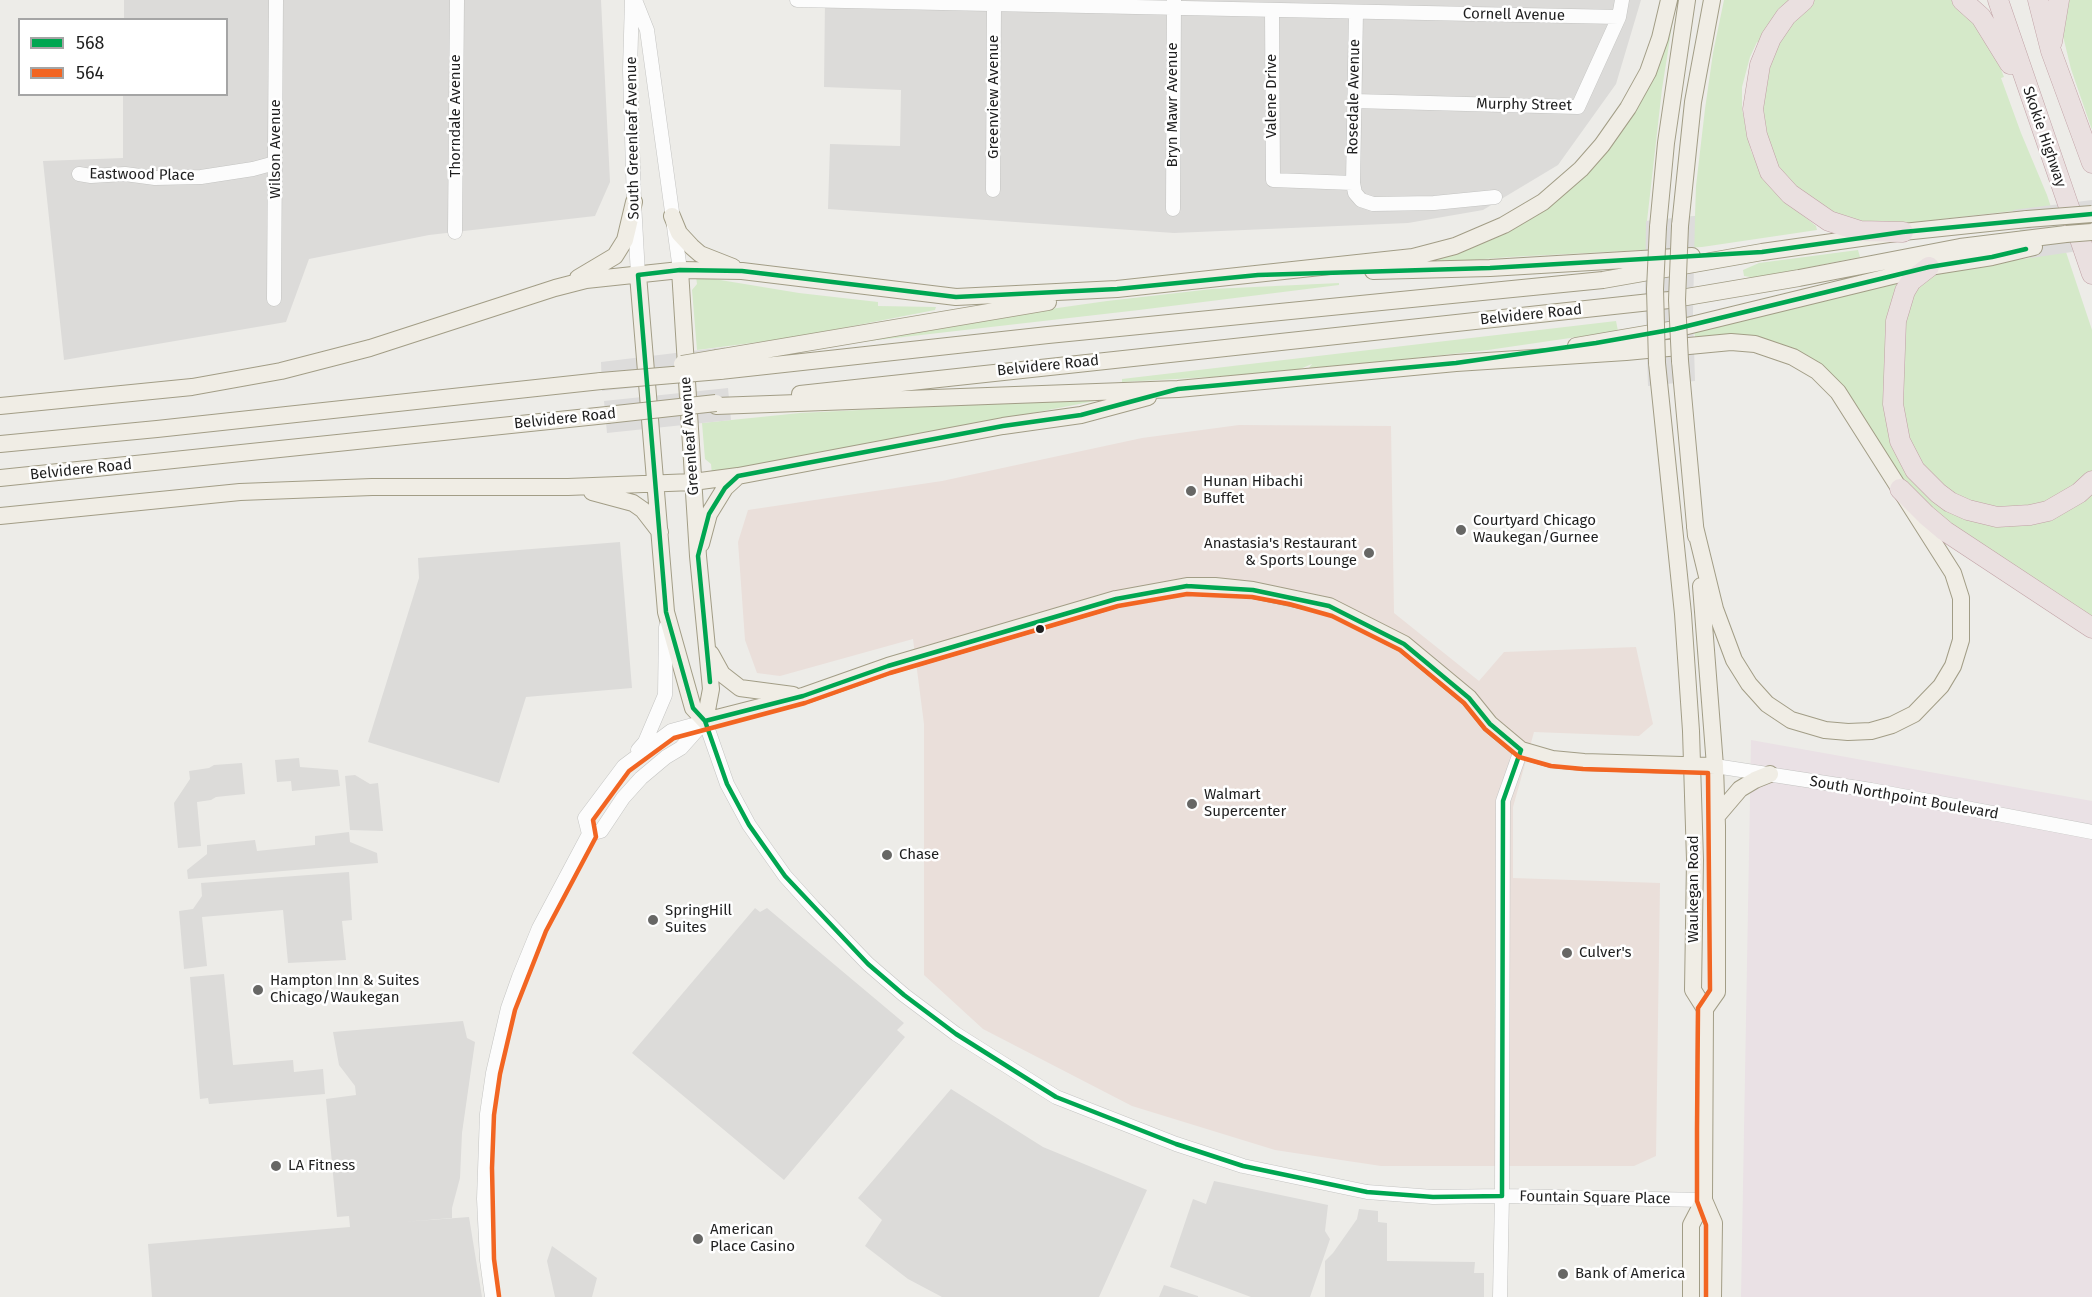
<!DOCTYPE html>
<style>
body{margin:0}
#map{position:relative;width:2092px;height:1297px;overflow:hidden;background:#edece8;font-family:"Fira Sans",sans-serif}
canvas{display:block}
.legend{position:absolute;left:18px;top:18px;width:210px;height:78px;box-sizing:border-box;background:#fff;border:2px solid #a5a5a5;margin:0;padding:8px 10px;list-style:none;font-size:18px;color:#1f1f1f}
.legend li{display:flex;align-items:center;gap:12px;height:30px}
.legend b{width:30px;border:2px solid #a5a5a5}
</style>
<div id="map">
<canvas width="2092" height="1297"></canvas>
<ul class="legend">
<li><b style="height:8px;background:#00a651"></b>568</li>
<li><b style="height:8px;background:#f26522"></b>564</li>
</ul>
</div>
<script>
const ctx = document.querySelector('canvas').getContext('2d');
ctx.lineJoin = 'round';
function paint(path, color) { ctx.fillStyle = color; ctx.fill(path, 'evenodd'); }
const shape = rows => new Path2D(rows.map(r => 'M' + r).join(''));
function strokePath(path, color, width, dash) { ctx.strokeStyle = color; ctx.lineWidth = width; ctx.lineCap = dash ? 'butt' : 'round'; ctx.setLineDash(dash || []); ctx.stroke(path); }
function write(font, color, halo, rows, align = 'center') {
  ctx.font = font + ' "Fira Sans",sans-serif'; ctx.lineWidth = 5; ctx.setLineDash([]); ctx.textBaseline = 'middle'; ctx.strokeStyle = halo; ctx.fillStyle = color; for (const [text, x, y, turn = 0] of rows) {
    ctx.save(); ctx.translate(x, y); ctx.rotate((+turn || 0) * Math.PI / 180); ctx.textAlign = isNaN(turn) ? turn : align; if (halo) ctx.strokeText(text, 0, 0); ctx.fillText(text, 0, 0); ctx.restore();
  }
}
const residential = shape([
 [124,0,601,0,610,182,595,216,429,235,309,259,286,322,64,360,43,161,123,158,123,95,226,94,226,20,124,19],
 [825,0,1641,0,1616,84,1558,165,1483,210,1408,223,1174,233,828,209,830,144,900,146,901,90,824,87],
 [620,542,632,688,526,697,499,783,368,742,419,578,418,558],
 [299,758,300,767,338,770,340,786,292,791,291,781,277,782,275,760],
 [242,763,245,794,216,797,211,800,197,802,201,846,178,848,174,803,190,779,189,771,209,768,214,765],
 [355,775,370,784,378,783,383,831,350,830,345,776],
 [349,832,350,842,377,853,378,863,188,879,187,870,207,854,207,845,255,840,257,851,315,845,315,836],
 [349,872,352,920,342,921,346,960,288,963,283,910,202,917,207,966,184,969,179,911,193,909,202,896,201,883],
 [755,908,760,912,767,908,904,1023,897,1030,905,1037,784,1180,632,1053],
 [224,974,233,1065,293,1060,294,1072,323,1069,325,1094,209,1104,208,1098,200,1099,190,977],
 [463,1021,467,1038,475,1042,462,1133,460,1178,452,1208,452,1218,403,1222,469,1217,482,1297,152,1297,148,1244,350,1227,349,1216,337,1217,326,1099,356,1095,355,1086,339,1065,333,1032],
 [951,1089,1043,1147,1147,1190,1099,1297,942,1297,908,1279,865,1246,882,1220,858,1198],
 [1214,1181,1328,1205,1325,1231,1330,1239,1310,1297,1251,1297,1170,1267,1193,1199,1206,1204],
 [1359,1209,1378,1211,1378,1222,1387,1223,1387,1261,1475,1262,1474,1273,1484,1273,1484,1297,1325,1297,1325,1261,1333,1253,1357,1219],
 [552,1246,597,1278,592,1297,555,1297,547,1261],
 [1164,1285,1198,1296,1198,1297,1159,1297]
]);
const commercial = shape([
 [1239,425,1391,426,1394,613,1479,681,1504,652,1636,647,1653,724,1639,736,1534,732,1513,807,1513,878,1660,883,1656,1156,1634,1166,1381,1166,1275,1150,1132,1106,983,1029,924,975,924,724,913,639,780,676,757,673,745,640,738,542,748,510,942,481,1142,438]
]);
const industrial = shape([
 [1751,740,2092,801,2092,1297,1741,1297]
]);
const grass = shape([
 [1676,0,1662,89,1647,221,1695,216,1696,186,1705,109,1713,53,1724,0,1792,0,1760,44,1757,42,1750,57,1742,87,1742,109,1751,151,1761,172,1777,194,1816,226,1817,230,1702,247,1510,257,1421,264,1472,246,1605,149],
 [1811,0,1952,0,1970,14,1993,49,2004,77,2001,78,2021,133,2047,195,2092,330,2092,472,2050,503,2002,511,1952,496,1920,466,1901,416,1901,320,1909,296,1932,274,1976,265,2030,258,2013,211,1881,226,1838,218,1782,176,1762,133,1764,64,1803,5],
 [2066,0,2092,0,2092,130,2071,69,2063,36],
 [1858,250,1860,257,1756,278,1744,276,1743,270,1759,263],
 [696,276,799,293,878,302,878,306,936,307,935,310,791,338,697,350,692,290,697,284],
 [1905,277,1891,437,1973,521,2092,489,2092,622,1936,515,1908,487,1817,363,1695,337,1694,331],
 [1339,283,1339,285,1139,310,860,342,937,325,1107,301,1212,289],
 [1616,321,1618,331,1488,350,1307,370,1312,364,1300,369,1247,375,1122,382,1122,379],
 [1099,398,1100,400,712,475,711,464,705,459,702,423,800,413]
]);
const pier = shape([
 [2092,200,2092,249,2031,258,2013,210],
 [1695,216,1693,313,1695,381,1648,386,1645,289,1646,221],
 [725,347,727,378,602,391,601,362],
 [728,388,731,420,607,433,604,401]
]);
const minor = shape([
 [632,0,630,70,634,202,638,275],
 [635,0,647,30,680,270],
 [797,0,1619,17],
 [1272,10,1273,180,1353,183],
 [1356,12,1353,183,1355,193,1361,200,1373,204,1434,203,1495,197],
 [1354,101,1578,107,1619,17,1622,0],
 [79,174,91,176,125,174,155,178,201,177,253,169,275,163],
 [993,190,994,4],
 [1173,209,1174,0],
 [455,232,457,0],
 [274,299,276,0],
 [705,721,727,784,749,825,785,876,813,907,868,964,904,995,956,1034,1056,1097,1176,1144,1243,1166,1367,1192,1433,1197,1502,1196,1704,1200],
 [638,750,645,742,665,695,666,627],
 [1715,766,1871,790,2092,832],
 [589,834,585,818,624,766,671,731,704,722],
 [492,1297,487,1260,484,1199,487,1114,493,1073,508,1008,519,977,539,928,589,834,601,831,623,798,641,778,666,757,681,748,705,721],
 [1500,1297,1502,1196,1503,801,1521,750]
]);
const major = shape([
 [672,216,679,233,692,247,700,254,733,267],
 [1680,226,1693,102,1712,0],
 [1658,227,1666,143,1687,0],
 [680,270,698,556,711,689,705,721],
 [1373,271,1490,268,1692,256],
 [638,275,666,612,693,708,705,721],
 [578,278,615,256,625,240,634,202],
 [1576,346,1675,329,1929,267,1992,257,2034,247],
 [717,358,1048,302],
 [1680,361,1696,536],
 [1657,363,1683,614,1691,731,1695,860,1693,990,1705,1009],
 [720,371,1048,335,1603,280,1762,252,1903,232,2027,219],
 [800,394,1669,300,1799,278,1960,247,2066,234],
 [0,406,192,387,281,371,370,348,555,288,586,280,680,270,742,271,956,297,1117,289,1413,257,1455,246,1504,225,1543,202,1581,169,1602,145,1628,108,1648,72,1660,38,1669,0],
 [716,406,1178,389,1456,363,1626,352,1731,342,1755,344,1793,357,1817,371,1838,392,1953,573,1961,598,1961,640,1953,666,1941,686,1914,714,1892,725,1871,731,1848,732,1825,730,1791,720,1767,704,1749,684,1734,660,1715,609,1695,527],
 [0,444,157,429,601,381],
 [0,478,607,415],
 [592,492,633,503,643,510,660,532],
 [0,516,240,492,372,487,568,487,693,482,738,476,1003,426,1081,415,1148,397],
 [701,544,709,514,725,488,738,476],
 [1701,586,1715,766,1717,826,1717,992,1705,1009,1704,1200,1714,1223,1713,1297],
 [711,654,722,674,740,688,793,695],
 [705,721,803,696,888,666,1116,599,1187,586,1215,586,1253,590,1329,606,1404,644,1469,698,1490,724,1521,750,1552,759,1584,762,1715,766],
 [1717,816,1740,789,1755,780,1770,774],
 [1691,1297,1691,1225,1704,1200]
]);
const highway = shape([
 [1804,0,1786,16,1771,38,1760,65,1753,109,1757,135,1770,172,1790,194,1829,221,1860,231,1903,232],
 [1962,0,1981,17,2010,64],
 [1998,0,2092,274],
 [2038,0,2051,51,2092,163],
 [2052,42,2059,0],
 [1929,267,1911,281,1905,291,1896,321,1893,404,1900,441,1915,470,1938,493,1950,502,1968,510,1997,517,2030,515,2048,511,2079,493,2092,481],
 [1900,489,1926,515,1945,531,2092,628]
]);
const majorBridge = shape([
 [2027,219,2092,214],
 [2066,234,2092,232],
 [1680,361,1677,300,1680,226],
 [1657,363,1655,289,1658,227],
 [682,364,717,358],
 [601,381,720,371],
 [607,415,716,403]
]);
const bus1 = shape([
 [1187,586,1253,590,1329,606,1404,644,1469,698,1490,724,1521,750,1503,801,1502,1196,1433,1197,1367,1192,1243,1166,1176,1144,1056,1097,956,1034,904,995,868,964,785,876,749,825,727,784,705,721,803,696,888,666,1116,599,1187,586],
 [710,682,698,556,709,514,725,488,738,476,1003,426,1081,415,1178,389,1456,363,1596,343,1675,329,1929,267,1992,257,2026,249],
 [705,721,693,708,666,612,638,275,680,270,742,271,956,297,1117,289,1258,275,1490,268,1762,252,1903,232,2092,214]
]);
const bus2 = shape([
 [499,1296,494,1259,492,1168,494,1115,500,1074,515,1010,546,931,596,837,593,820,629,771,674,738,805,703,890,673,1118,606,1187,594,1252,597,1289,604,1332,616,1400,650,1464,703,1485,729,1519,757,1551,766,1583,769,1708,773,1710,990,1698,1008,1697,1129,1697,1201,1706,1225,1706,1297]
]);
const markers = [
 [1191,491,6,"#676765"],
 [1461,530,6,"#676765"],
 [1369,553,6,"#676765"],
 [1040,629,5,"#1f1f1f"],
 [1192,804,6,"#676765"],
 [887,855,6,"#676765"],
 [653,920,6,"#676765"],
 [1567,953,6,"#676765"],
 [258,990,6,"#676765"],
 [276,1166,6,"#676765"],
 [698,1239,6,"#676765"],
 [1563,1274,6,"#676765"]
];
const streetNames = [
 ["Cornell Avenue",1514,15,1],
 ["Valene Drive",1272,96,-90],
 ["Greenview Avenue",994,97,-90],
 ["Rosedale Avenue",1354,97,-89],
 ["Bryn Mawr Avenue",1173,105,-90],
 ["Murphy Street",1524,105,1],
 ["Thorndale Avenue",456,116,-90],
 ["Skokie Highway",2044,137,71],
 ["South Greenleaf Avenue",633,138,-91],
 ["Wilson Avenue",276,149,-90],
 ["Eastwood Place",142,175,1],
 ["Belvidere Road",1531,315,-6],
 ["Belvidere Road",1048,366,-6],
 ["Belvidere Road",565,419,-6],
 ["Greenleaf Avenue",690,436,-94],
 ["Belvidere Road",81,470,-6],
 ["South Northpoint Boulevard",1904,798,10],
 ["Waukegan Road",1694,889,-90],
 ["Fountain Square Place",1595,1198,1]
];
const poiNames = [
 ["Hunan Hibachi",1203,482],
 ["Buffet",1203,499],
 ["Courtyard Chicago",1473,521],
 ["Waukegan/Gurnee",1473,538],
 ["Anastasia's Restaurant",1357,544,"right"],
 ["& Sports Lounge",1357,561,"right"],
 ["Walmart",1204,795],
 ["Supercenter",1204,812],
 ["Chase",899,855],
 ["SpringHill",665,911],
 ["Suites",665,928],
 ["Culver's",1579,953],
 ["Hampton Inn & Suites",270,981],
 ["Chicago/Waukegan",270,998],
 ["LA Fitness",288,1166],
 ["American",710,1230],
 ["Place Casino",710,1247],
 ["Bank of America",1575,1274]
];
paint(residential, '#dcdbd9');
paint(commercial, '#eadfda');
paint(industrial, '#eae1e5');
paint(grass, '#d5e9c9');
paint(pier, '#dddcdb');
strokePath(minor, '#c4c4c2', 15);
strokePath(major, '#a29d86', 18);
strokePath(highway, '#c0a1a5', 21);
strokePath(minor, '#fcfcfc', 14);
strokePath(major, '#f0ede5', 16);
strokePath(highway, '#eae0e0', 20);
strokePath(majorBridge, '#a29d86', 18, []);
strokePath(majorBridge, '#f0ede5', 16);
strokePath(bus1, '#00a651', 4.5);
strokePath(bus2, '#f26522', 4.5);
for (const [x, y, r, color] of markers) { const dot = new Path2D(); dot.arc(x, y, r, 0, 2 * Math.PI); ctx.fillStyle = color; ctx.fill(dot); strokePath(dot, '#fff', 2); }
write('15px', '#1f1f1f', '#fff', streetNames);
write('15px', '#1f1f1f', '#fff', poiNames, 'left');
</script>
